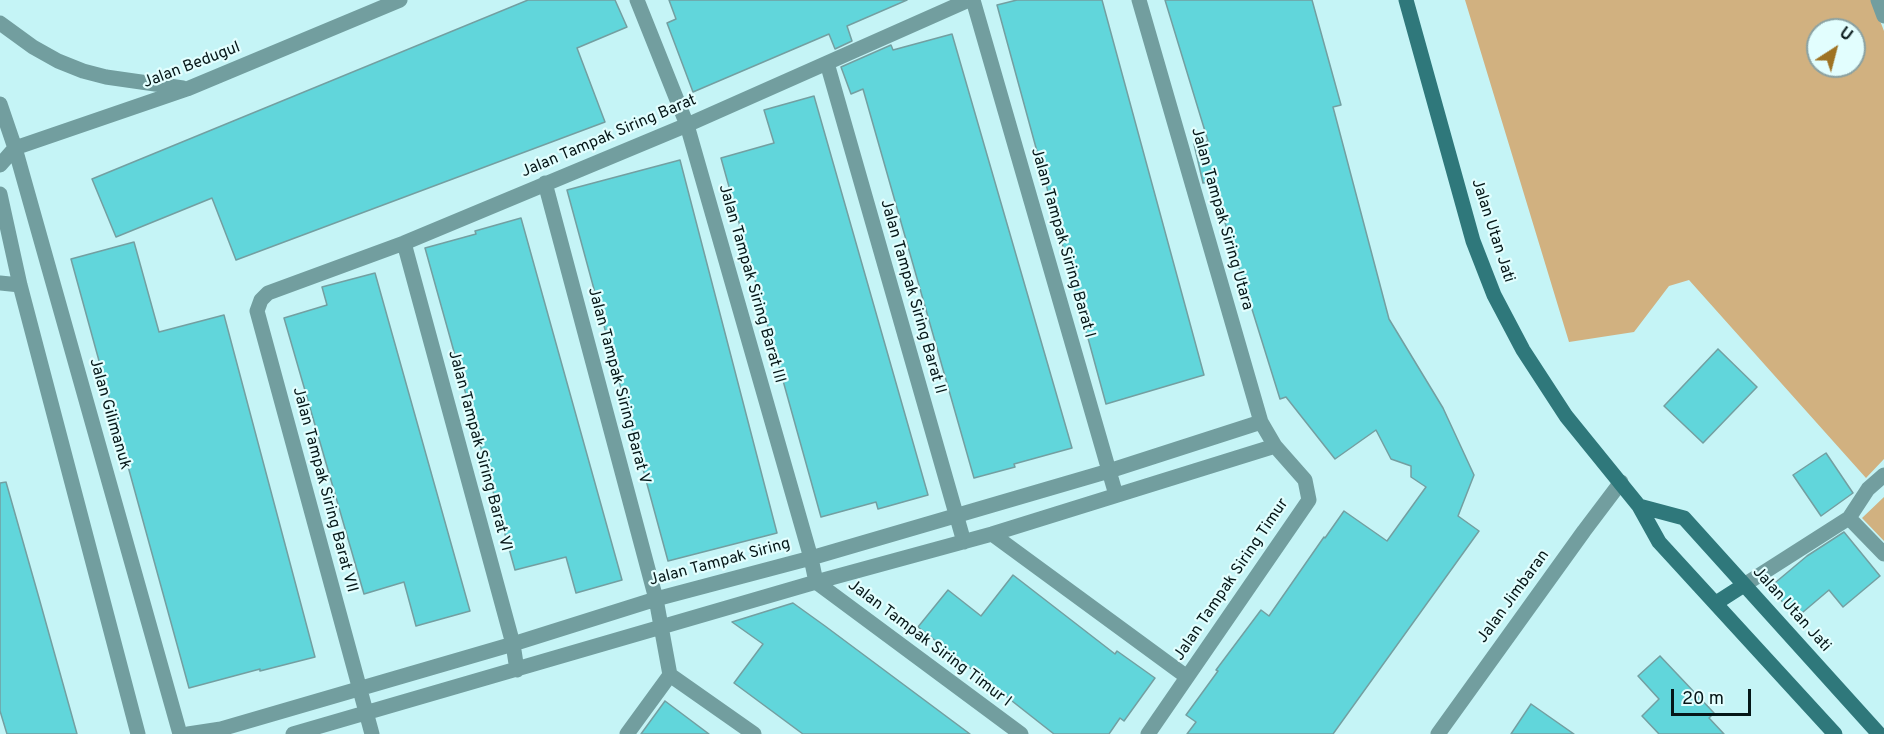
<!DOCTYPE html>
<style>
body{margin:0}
#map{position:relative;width:1884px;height:734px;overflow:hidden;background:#c5f4f6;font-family:Overpass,sans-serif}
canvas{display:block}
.north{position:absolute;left:1806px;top:18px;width:60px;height:60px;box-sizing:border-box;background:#e2fefe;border:2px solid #8aa1a2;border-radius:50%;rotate:36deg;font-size:16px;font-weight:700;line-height:24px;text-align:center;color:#051617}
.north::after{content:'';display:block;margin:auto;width:21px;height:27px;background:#9f7323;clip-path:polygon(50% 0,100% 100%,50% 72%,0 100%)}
.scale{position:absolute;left:1671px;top:689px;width:80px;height:27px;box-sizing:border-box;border:3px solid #051617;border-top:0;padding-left:8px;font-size:18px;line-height:21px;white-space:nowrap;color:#051617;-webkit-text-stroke:4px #e2fefe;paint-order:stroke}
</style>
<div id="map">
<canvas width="1884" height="734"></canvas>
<div class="north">U</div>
<div class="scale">20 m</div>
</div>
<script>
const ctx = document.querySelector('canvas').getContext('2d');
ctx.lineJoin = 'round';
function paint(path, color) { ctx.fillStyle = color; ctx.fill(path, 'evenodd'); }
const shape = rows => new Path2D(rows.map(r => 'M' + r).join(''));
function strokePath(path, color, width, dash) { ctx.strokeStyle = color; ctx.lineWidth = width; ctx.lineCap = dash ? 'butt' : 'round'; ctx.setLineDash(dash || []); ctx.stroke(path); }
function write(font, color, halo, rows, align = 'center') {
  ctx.font = font + ' Overpass,sans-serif'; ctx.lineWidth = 4.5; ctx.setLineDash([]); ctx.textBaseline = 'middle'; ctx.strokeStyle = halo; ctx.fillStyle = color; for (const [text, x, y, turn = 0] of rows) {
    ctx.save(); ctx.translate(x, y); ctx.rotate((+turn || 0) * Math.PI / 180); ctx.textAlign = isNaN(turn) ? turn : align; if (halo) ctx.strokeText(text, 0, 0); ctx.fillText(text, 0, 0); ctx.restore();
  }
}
const green = shape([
 [1465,0,1872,0,1884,31,1884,459,1866,478,1689,280,1669,286,1634,332,1569,342],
 [1818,30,1854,30,1854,66,1818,66],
 [1884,497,1884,541,1862,518]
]);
const building = shape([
 [528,0,615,0,627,27,577,48,605,122,236,260,212,198,116,237,92,179,528,0],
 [669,0,907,0,847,26,852,41,835,49,829,34,693,92,667,23,676,19,669,0],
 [1017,0,1102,0,1204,375,1106,404,997,5,1017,0],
 [1165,0,1312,0,1341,105,1333,107,1389,319,1443,408,1474,475,1458,516,1479,531,1333,734,1187,734,1196,722,1186,715,1218,671,1216,670,1261,610,1269,616,1324,537,1325,538,1344,511,1387,541,1426,487,1411,477,1411,466,1391,459,1376,430,1335,459,1286,397,1280,399,1212,181,1203,183,1194,144,1208,141,1165,0],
 [952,34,1072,448,1014,464,1015,467,974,478,863,89,851,94,841,67,891,45,893,50,952,34],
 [814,96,928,495,878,509,876,502,821,517,721,158,774,143,764,110,814,96],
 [680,160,777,533,668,561,567,190,680,160],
 [521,218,622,580,576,593,566,557,515,570,425,248,476,234,475,231,521,218],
 [134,242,159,332,224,315,315,657,260,671,260,669,189,688,71,259,134,242],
 [375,273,470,611,416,626,404,582,364,594,284,318,327,305,322,287,375,273],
 [1718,349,1757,387,1703,443,1664,406,1718,349],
 [1826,453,1853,493,1821,516,1793,475,1826,453],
 [6,482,39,598,77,734,7,734,0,711,0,483,6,482],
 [1844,532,1880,576,1843,607,1829,590,1796,618,1770,587,1807,556,1844,532],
 [1013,575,1115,654,1117,651,1155,678,1124,721,1120,718,1109,734,1054,734,918,627,948,590,981,616,1013,575],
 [793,603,825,626,970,734,803,734,734,683,763,644,732,622,793,603],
 [1660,656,1714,713,1709,718,1724,734,1659,734,1642,716,1659,699,1638,676,1660,656],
 [665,701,709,734,641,734,665,701],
 [1531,704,1574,734,1511,734,1531,704]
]);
const minor = shape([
 [637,0,687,125,811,558,816,582,1021,734],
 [973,0,1116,495],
 [1139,0,1261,422,1275,446,1305,480,1309,500,1148,734],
 [1878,0,1884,16],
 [827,63,964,542],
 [545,183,656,599,670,675,754,734],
 [404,243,513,644,517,670],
 [1849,518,1884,554],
 [992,534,1187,677],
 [1744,585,1849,518,1868,489,1884,475],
 [188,734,221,729,513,644,656,599,811,558,1109,471,1261,422],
 [293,734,816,582,992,534,1275,446],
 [372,734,257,311,261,300,268,293,404,243,687,125,969,0],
 [627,734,670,675],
 [1438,734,1584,531,1621,482]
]);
const tertiary = shape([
 [0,23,33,47,58,61,83,71,106,77,183,88],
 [0,104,15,148,180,734],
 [0,165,15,148,187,89,400,0],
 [0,194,20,285,138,734],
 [0,283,20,285]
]);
const secondary = shape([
 [1406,0,1473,241,1494,295,1523,350,1566,416,1639,506,1659,542,1835,734],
 [1639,506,1684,518,1879,734],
 [1716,603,1744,585]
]);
const streetNames = [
 ["Jalan Bedugul",192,66,-21],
 ["Jalan Tampak Siring Barat",609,137,-23],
 ["Jalan Tampak Siring Utara",1221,219,74],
 ["Jalan Utan Jati",1492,231,72],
 ["Jalan Tampak Siring Barat I",1062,243,74],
 ["Jalan Tampak Siring Barat III",751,284,74],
 ["Jalan Tampak Siring Barat II",912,297,74],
 ["Jalan Tampak Siring Barat V",618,386,75],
 ["Jalan Gilimanuk",109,414,74],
 ["Jalan Tampak Siring Barat VI",479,451,75],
 ["Jalan Tampak Siring Barat VII",324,490,75],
 ["Jalan Tampak Siring",720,563,-15],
 ["Jalan Tampak Siring Timur",1232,580,-56],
 ["Jalan Jimbaran",1514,597,-54],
 ["Jalan Utan Jati",1791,610,48],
 ["Jalan Tampak Siring Timur I",929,644,37]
];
paint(green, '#d1b180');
paint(building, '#61d6db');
strokePath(building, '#739fa1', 1.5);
strokePath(minor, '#729e9f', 15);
strokePath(tertiary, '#729e9f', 15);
strokePath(secondary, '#2f787b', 15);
write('16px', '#051617', '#e2fefe', streetNames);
</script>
